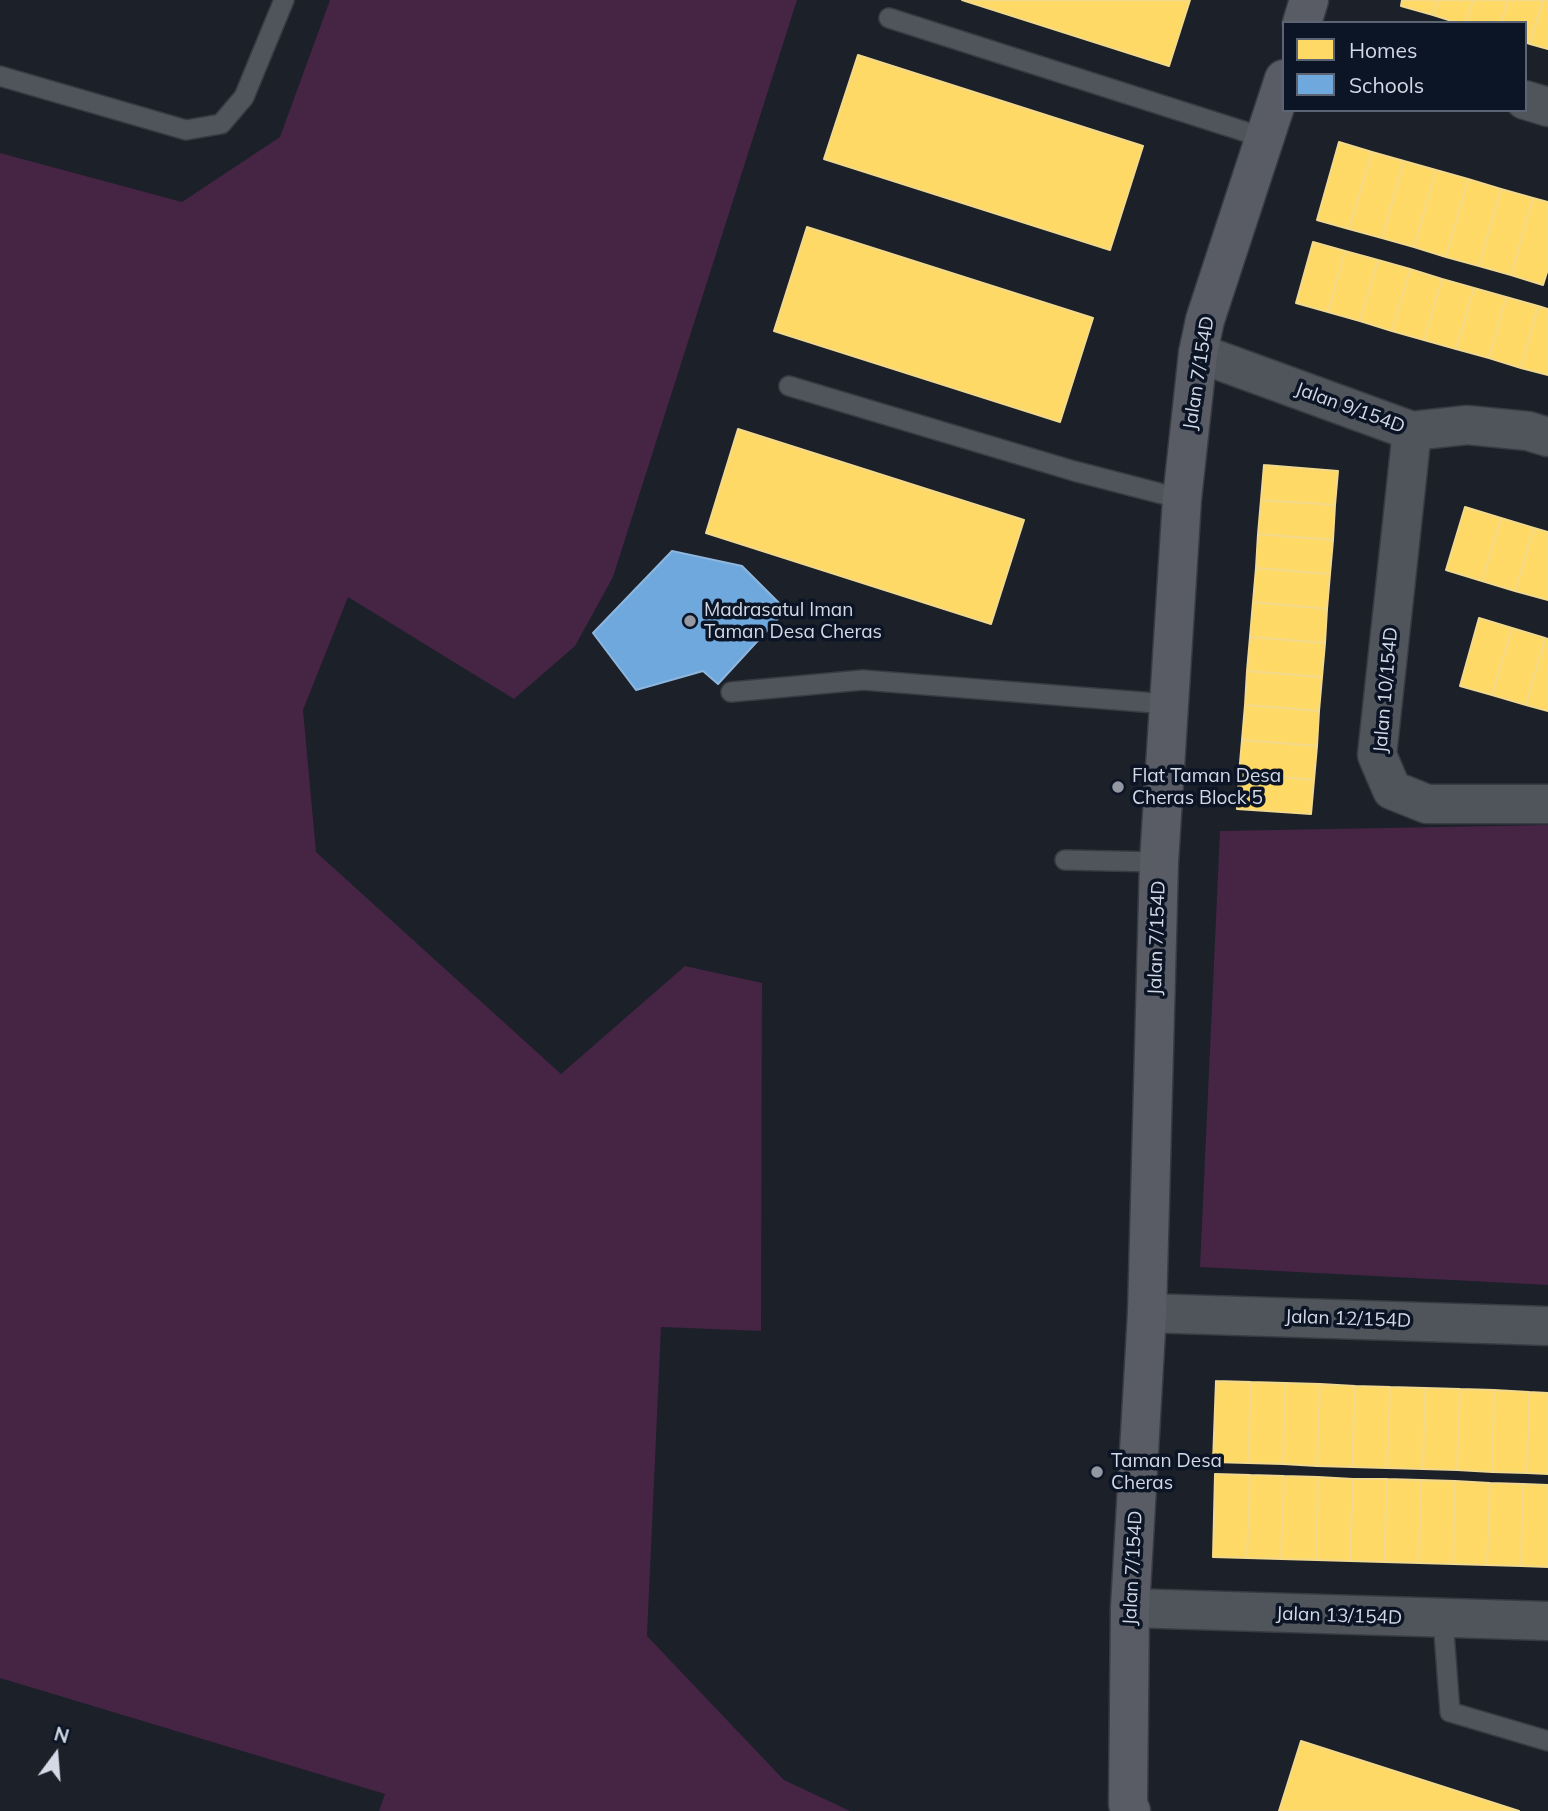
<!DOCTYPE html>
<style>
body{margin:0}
#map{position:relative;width:1548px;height:1811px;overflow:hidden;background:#1b2029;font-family:Mulish,sans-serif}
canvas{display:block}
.legend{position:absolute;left:1282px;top:21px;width:245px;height:91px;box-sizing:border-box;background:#0c1525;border:2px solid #5c6372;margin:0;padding:9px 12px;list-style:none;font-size:21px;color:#d3d9e5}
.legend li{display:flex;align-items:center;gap:14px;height:35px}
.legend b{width:35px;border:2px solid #5c6372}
.north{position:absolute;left:21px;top:1720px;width:70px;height:70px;-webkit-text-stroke:5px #0c1525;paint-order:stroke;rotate:16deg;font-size:19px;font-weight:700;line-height:28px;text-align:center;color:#d3d9e5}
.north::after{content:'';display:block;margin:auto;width:24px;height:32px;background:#d3d9e5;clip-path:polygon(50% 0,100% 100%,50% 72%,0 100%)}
</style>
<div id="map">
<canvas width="1548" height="1811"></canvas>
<ul class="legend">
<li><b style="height:19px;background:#ffd966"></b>Homes</li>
<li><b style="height:19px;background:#6fa8dc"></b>Schools</li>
</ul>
<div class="north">N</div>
</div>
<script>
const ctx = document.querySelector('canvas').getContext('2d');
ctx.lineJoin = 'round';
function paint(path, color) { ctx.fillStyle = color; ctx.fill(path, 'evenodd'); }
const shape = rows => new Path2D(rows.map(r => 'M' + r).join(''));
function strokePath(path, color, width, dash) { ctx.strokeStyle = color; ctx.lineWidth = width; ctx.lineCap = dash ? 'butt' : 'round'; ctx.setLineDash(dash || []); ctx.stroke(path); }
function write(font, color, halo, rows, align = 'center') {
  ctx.font = font + ' Mulish,sans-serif'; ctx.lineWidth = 7; ctx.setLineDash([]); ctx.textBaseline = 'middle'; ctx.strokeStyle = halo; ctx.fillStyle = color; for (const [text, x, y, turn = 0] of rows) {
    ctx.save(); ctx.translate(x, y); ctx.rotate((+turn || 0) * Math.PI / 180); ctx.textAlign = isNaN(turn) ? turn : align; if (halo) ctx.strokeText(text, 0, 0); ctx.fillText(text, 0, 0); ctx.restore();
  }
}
const green = shape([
 [330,0,797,0,613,577,575,646,514,699,348,597,303,710,316,852,561,1074,685,966,762,983,761,1331,661,1327,647,1636,784,1780,850,1811,379,1811,385,1794,0,1678,0,153,182,202,280,137],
 [1548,825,1548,1285,1200,1267,1220,831]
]);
const homes = shape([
 [962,0,1190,0,1169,66,962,0],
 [1402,0,1438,0,1433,15,1401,6,1402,0],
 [1438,0,1473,0,1466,23,1458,23,1433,15,1438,0],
 [1473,0,1508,0,1501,23,1466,23,1473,0],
 [1508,0,1543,0,1530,44,1525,42,1525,23,1501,23,1508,0],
 [1543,0,1548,0,1548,49,1530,44,1543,0],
 [858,55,1143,146,1110,250,824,159,858,55],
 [1339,142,1372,152,1349,229,1317,220,1339,142],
 [1372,152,1404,161,1382,238,1349,229,1372,152],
 [1404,161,1436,170,1414,247,1382,238,1404,161],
 [1436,170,1468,179,1446,257,1414,247,1436,170],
 [1468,179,1501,189,1479,266,1446,257,1468,179],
 [1501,189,1533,198,1511,275,1479,266,1501,189],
 [1533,198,1548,202,1548,269,1543,285,1511,275,1533,198],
 [807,227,1093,318,1060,422,774,331,807,227],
 [1313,242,1345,251,1328,312,1296,303,1313,242],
 [1345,251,1378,260,1360,321,1328,312,1345,251],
 [1378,260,1410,269,1392,331,1360,321,1378,260],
 [1410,269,1442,279,1424,340,1392,331,1410,269],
 [1442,279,1474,288,1456,349,1424,340,1442,279],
 [1474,288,1506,297,1489,358,1456,349,1474,288],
 [1506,297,1538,306,1521,368,1489,358,1506,297],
 [1538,306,1548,309,1548,375,1521,368,1538,306],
 [738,429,1024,520,991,624,706,533,738,429],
 [1264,465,1338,471,1335,505,1261,500,1264,465],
 [1261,500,1335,505,1333,540,1258,534,1261,500],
 [1465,507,1501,518,1482,581,1446,570,1465,507],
 [1501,518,1534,528,1515,591,1482,581,1501,518],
 [1534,528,1548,532,1548,600,1515,591,1534,528],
 [1258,534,1333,540,1330,574,1256,568,1258,534],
 [1256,568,1330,574,1327,609,1253,602,1256,568],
 [1253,602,1327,609,1325,643,1250,637,1253,602],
 [1479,618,1512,628,1492,695,1460,686,1479,618],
 [1512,628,1545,638,1526,705,1492,695,1512,628],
 [1250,637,1325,643,1322,677,1247,671,1250,637],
 [1545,638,1548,639,1548,711,1526,705,1545,638],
 [1247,671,1322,677,1319,711,1245,705,1247,671],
 [1245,705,1319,711,1317,746,1242,740,1245,705],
 [1242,740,1317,746,1314,780,1239,774,1242,740],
 [1239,774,1314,780,1311,814,1237,809,1239,774],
 [1216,1381,1251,1382,1248,1463,1213,1462,1216,1381],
 [1251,1382,1285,1383,1283,1464,1248,1463,1251,1382],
 [1285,1383,1320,1384,1317,1466,1283,1464,1285,1383],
 [1320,1384,1355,1386,1352,1467,1317,1466,1320,1384],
 [1355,1386,1390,1387,1387,1468,1352,1467,1355,1386],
 [1390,1387,1425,1388,1423,1469,1387,1468,1390,1387],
 [1425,1388,1460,1389,1457,1470,1423,1469,1425,1388],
 [1460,1389,1494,1390,1492,1472,1457,1470,1460,1389],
 [1494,1390,1529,1392,1527,1473,1492,1472,1494,1390],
 [1529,1392,1548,1393,1548,1474,1527,1473,1529,1392],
 [1215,1474,1250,1475,1247,1558,1213,1557,1215,1474],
 [1250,1475,1284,1476,1281,1559,1247,1558,1250,1475],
 [1284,1476,1318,1477,1316,1560,1281,1559,1284,1476],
 [1318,1477,1353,1479,1350,1561,1316,1560,1318,1477],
 [1353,1479,1387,1479,1384,1562,1350,1561,1353,1479],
 [1387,1479,1421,1480,1419,1563,1384,1562,1387,1479],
 [1421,1480,1455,1481,1453,1564,1419,1563,1421,1480],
 [1455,1481,1490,1483,1487,1565,1453,1564,1455,1481],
 [1490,1483,1523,1484,1521,1566,1487,1565,1490,1483],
 [1523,1484,1548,1485,1548,1567,1521,1566,1523,1484],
 [1301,1741,1519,1811,1279,1811,1301,1741]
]);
const schools = shape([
 [672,551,742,566,786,610,718,684,703,671,636,690,593,633,672,551]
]);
const lane = shape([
 [889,18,1265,138],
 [0,76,186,130,221,124,244,97,284,0],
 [789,386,1074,471,1182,499],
 [731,692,863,680,1168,704],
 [1065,860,1159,862],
 [1443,1619,1450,1712,1548,1741]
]);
const street = shape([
 [1525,100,1548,107],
 [1198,353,1412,431,1467,425,1528,431,1548,437],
 [1412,431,1377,755,1392,790,1427,804,1548,804],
 [1147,1313,1548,1326],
 [1130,1608,1548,1621]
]);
const secondary = shape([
 [1302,23,1309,0],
 [1131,1811,1128,1804,1130,1608,1147,1313,1159,862,1182,499,1198,353,1205,320,1284,79]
]);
const markers = [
 [690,621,7,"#9398a3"],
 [1118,787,7,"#9398a3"],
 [1097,1472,7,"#9398a3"]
];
const streetNames = [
 ["Jalan 7/154D",1199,373,-81],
 ["Jalan 9/154D",1350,408,20],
 ["Jalan 10/154D",1386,690,-85],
 ["Jalan 7/154D",1157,938,-88],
 ["Jalan 12/154D",1348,1319,2],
 ["Jalan 7/154D",1133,1568,-87],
 ["Jalan 13/154D",1339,1616,2]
];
const poiNames = [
 ["Madrasatul Iman",704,610],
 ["Taman Desa Cheras",704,632],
 ["Flat Taman Desa",1132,776],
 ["Cheras Block 5",1132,798],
 ["Taman Desa",1111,1461],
 ["Cheras",1111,1483]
];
paint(green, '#452444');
paint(homes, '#ffd966');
strokePath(homes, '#f2d98c', 2);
paint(schools, '#6fa8dc');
strokePath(schools, '#8db7df', 2);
strokePath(lane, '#393b43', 22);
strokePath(street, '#393b43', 41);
strokePath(secondary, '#393b43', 41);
strokePath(lane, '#50545b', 19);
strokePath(street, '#50545b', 38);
strokePath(secondary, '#595c64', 38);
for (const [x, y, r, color] of markers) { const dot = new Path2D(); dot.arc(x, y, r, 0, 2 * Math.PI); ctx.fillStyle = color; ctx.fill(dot); strokePath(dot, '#0c1525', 2.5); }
write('19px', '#d3d9e5', '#0c1525', streetNames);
write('19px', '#d3d9e5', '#0c1525', poiNames, 'left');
</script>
